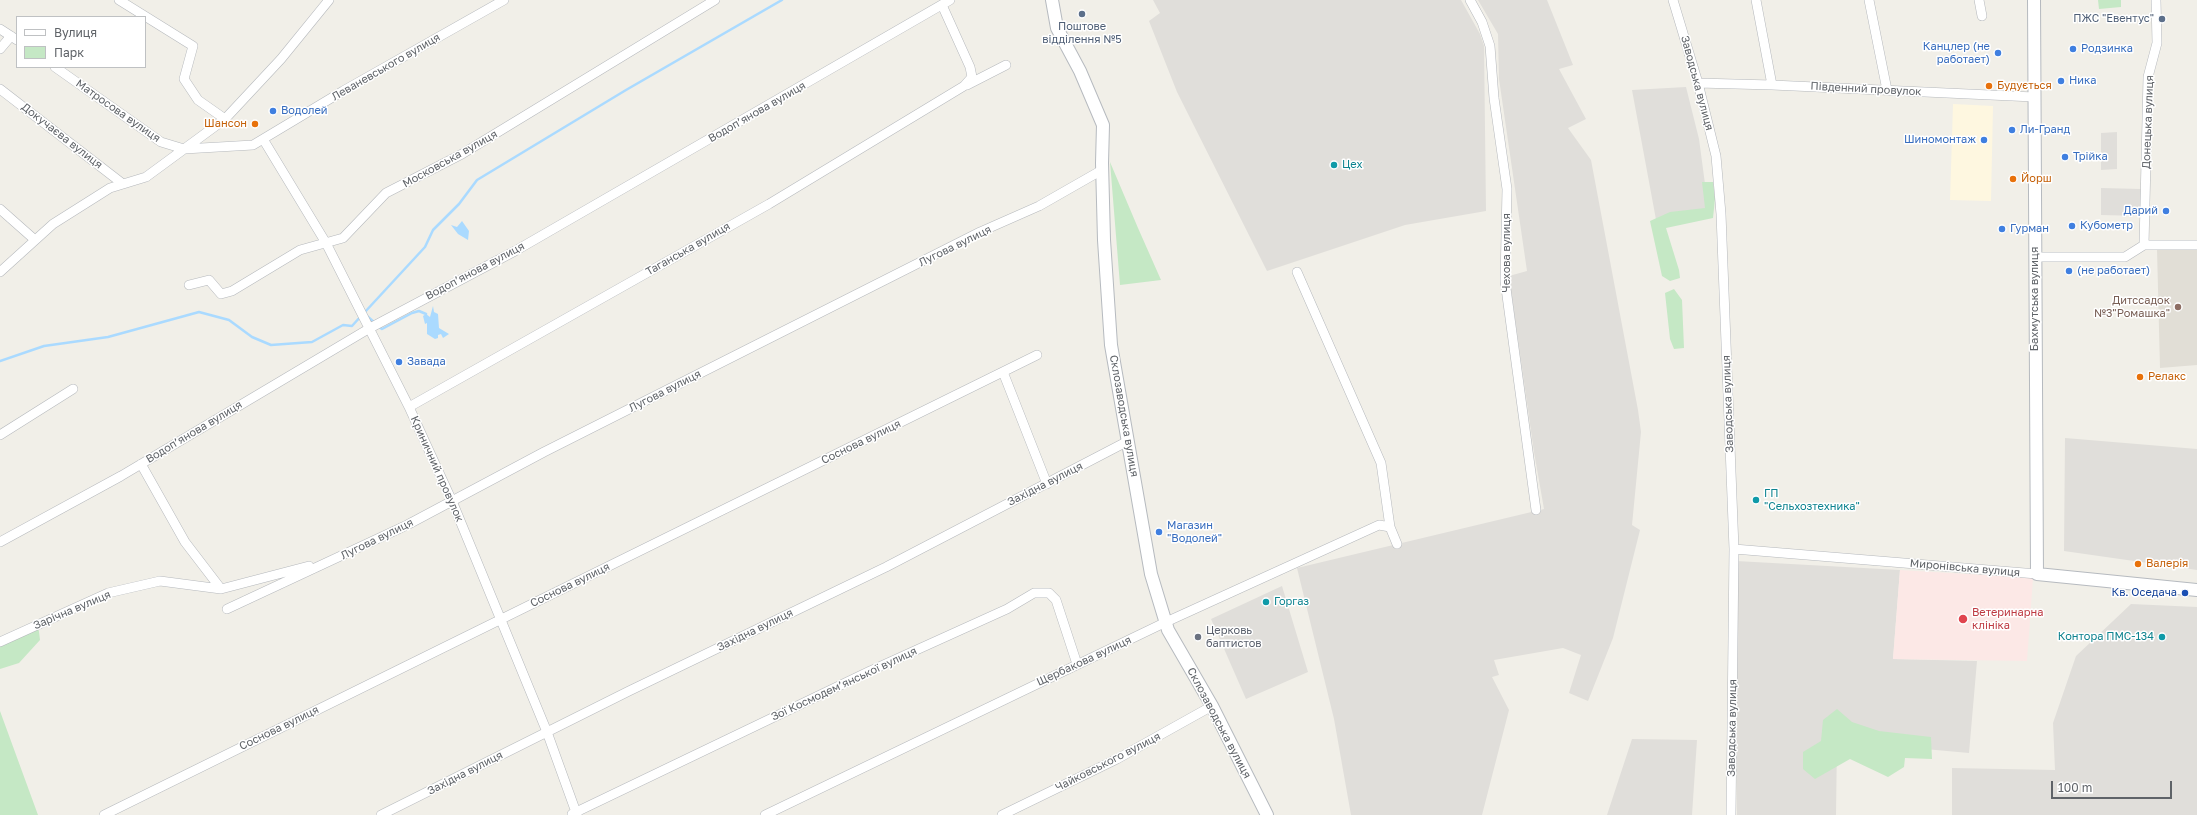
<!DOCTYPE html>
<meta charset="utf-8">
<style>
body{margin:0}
#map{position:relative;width:2197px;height:815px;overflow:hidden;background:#f1efe8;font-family:"Golos Text",sans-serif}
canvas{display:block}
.legend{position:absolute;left:16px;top:16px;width:130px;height:52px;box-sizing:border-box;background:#fff;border:1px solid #bfc1c3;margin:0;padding:5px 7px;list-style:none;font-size:12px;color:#5f6368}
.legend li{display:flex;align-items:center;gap:8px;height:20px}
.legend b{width:20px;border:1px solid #bfc1c3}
.scale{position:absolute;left:2051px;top:781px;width:121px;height:18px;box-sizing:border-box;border:2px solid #5f6368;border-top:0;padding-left:5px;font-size:12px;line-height:14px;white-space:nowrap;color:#5f6368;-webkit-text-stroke:3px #fff;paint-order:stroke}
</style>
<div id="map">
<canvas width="2197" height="815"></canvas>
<ul class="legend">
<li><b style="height:5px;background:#fff"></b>Вулиця</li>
<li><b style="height:11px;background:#c5e8c5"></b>Парк</li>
</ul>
<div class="scale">100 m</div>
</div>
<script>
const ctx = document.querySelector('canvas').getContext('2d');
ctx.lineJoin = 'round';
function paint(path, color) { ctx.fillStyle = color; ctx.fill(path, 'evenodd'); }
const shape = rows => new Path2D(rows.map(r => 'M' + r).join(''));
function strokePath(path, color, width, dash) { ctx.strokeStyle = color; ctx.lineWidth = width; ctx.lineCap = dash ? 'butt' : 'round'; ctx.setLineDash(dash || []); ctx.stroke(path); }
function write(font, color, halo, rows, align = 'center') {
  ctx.font = font + ' "Golos Text",sans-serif'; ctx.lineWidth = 3; ctx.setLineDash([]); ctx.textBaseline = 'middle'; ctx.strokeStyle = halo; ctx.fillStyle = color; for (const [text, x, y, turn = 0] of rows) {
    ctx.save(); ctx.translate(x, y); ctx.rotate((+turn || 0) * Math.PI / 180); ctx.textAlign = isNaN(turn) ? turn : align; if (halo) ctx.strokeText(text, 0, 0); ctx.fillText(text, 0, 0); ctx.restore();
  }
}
const commercial = shape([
 [1953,104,1993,106,1991,201,1950,200]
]);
const industrial = shape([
 [1153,0,1461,0,1480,34,1484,46,1486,211,1405,225,1267,271,1177,92,1149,21,1160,13],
 [1478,0,1547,0,1573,65,1559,69,1586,119,1568,128,1591,160,1638,410,1641,432,1632,525,1640,530,1613,638,1588,701,1569,693,1581,655,1563,648,1494,660,1499,675,1492,677,1509,710,1482,815,1351,815,1334,719,1297,568,1544,509,1534,452,1509,276,1527,271,1499,79,1498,34],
 [1686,87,1699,139,1709,214,1657,225,1632,90],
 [2117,132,2117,169,2101,170,2101,133],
 [2101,188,2141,189,2141,216,2101,215],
 [2065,438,2197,449,2197,570,2064,551],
 [1736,561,1900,570,1893,659,1977,661,1969,753,1837,741,1836,815,1737,815],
 [1282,586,1308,672,1246,699,1211,619],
 [2131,604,2197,607,2197,815,1952,815,1952,768,2055,770,2053,723,2076,656],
 [1632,739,1697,740,1692,815,1607,815]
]);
const education = shape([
 [2157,249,2197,250,2197,365,2160,368]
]);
const medical = shape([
 [1900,570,2033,578,2027,661,1893,659]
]);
const green = shape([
 [2098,0,2121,0,2121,7,2099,9],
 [1110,162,1138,228,1161,280,1120,285],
 [1702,182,1713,182,1715,199,1713,218,1666,228,1679,270,1680,278,1670,281,1662,276,1650,221,1670,212,1705,208],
 [1674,289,1682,300,1684,348,1674,349,1670,339,1665,293],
 [38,624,40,640,19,663,0,669,0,642],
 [1837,709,1852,722,1879,731,1931,737,1932,759,1905,758,1904,767,1888,777,1850,759,1815,779,1803,769,1803,752,1821,741,1823,720],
 [0,711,38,815,0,815]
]);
const water = shape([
 [462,221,469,231,468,240,458,234,451,225,457,227],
 [433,306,434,312,438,314,439,328,449,334,443,338,441,334,438,335,438,338,435,339,427,334,427,323,425,324,423,316,426,314,430,317]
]);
const stream = shape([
 [364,313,425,247,433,230,459,204,477,180,626,90,782,0],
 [367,316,375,323],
 [379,327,382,329,412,313,419,311,426,314],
 [0,361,44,346,108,337,199,312,229,320,252,337,271,345,312,342,343,325,352,326,361,316]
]);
const street = shape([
 [119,0,193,46,184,79,198,100,225,119],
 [1470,0,1482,22,1490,46,1494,98,1507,189,1505,281,1536,510],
 [1673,0,1698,83,1716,156,1721,214,1734,549,1731,815],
 [1756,0,1772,85],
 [1869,0,1887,90],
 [1979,0,1982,16],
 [0,29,17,40],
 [0,49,11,36],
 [55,67,161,142,184,149,253,145,343,91,504,0],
 [1698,83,1772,85,2034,97],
 [967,85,1006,65],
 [0,89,123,184],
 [263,139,326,243,409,407,452,501,547,732,577,815],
 [0,209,35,240],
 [2144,245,2148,77,2157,43,2156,0],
 [2035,257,2125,257,2144,245,2197,245],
 [0,272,53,224,110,188,146,177,225,119,281,59,329,0],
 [1297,272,1381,463,1390,527],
 [189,285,209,280,221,294,232,291,300,250,343,238,386,193,462,154,715,0],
 [1003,372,1047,484],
 [409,407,769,204,964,86,972,77,970,67,942,5],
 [0,435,73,389],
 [141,464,185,542,221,589],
 [0,542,121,476,370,328,515,251,950,0],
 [1734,549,2037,574],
 [227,609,407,525,544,452,980,232,1039,206,1102,170],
 [0,642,108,593,160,581,221,589,309,566],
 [572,814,870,671,1007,609,1034,593,1049,593,1056,600,1077,664],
 [104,815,1037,355],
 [381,815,629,691,886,567,1128,441],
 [765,815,1166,622,1379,525,1390,527,1397,544],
 [1002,815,1117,759,1212,706]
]);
const secondary = shape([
 [1052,0,1057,28,1080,71,1103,125,1102,163,1104,240,1111,345,1151,574,1168,630,1212,706,1267,815],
 [2034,0,2037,574,2197,590]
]);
const markers = [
 [1082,14,4,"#5c6f8a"],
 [2162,19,4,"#5c6f8a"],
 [2073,49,4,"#3f7fe0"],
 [1998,53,4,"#3f7fe0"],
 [2061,81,4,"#3f7fe0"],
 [1989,86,4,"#e8710a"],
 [273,111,4,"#3f7fe0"],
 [255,124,4,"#e8710a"],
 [2012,130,4,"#3f7fe0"],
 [1984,140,4,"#3f7fe0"],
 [2065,157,4,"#3f7fe0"],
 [1334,165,4,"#0f9aa8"],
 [2013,179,4,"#e8710a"],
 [2166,211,4,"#3f7fe0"],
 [2072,226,4,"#3f7fe0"],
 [2002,229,4,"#3f7fe0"],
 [2069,271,4,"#3f7fe0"],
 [2178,307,4,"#8d6e63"],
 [399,362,4,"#3f7fe0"],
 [2140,377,4,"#e8710a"],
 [1756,500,4,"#0f9aa8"],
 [1159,532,4,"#3f7fe0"],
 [2138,564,4,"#e8710a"],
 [2185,593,4,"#1a4fb4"],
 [1266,602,4,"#0f9aa8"],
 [1963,619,5,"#e0444e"],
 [1198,637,4,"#6b7280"],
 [2162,637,4,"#0f9aa8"]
];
const serviceNames = [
 ["ПЖС \"Евентус\"",2154,19],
 ["Поштове",1082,27,"center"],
 ["відділення №5",1082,40,"center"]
];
const shopNames = [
 ["Канцлер (не",1990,47,"right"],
 ["работает)",1990,60,"right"],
 ["Родзинка",2081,49],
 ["Ника",2069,81],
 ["Водолей",281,111],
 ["Ли-Гранд",2020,130],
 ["Шиномонтаж",1976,140,"right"],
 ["Трійка",2073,157],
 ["Дарий",2158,211,"right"],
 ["Кубометр",2080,226],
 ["Гурман",2010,229],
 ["(не работает)",2077,271],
 ["Завада",407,362],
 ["Магазин",1167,526],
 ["\"Водолей\"",1167,539]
];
const streetNames = [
 ["Леваневського вулиця",386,67,-30],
 ["Заводська вулиця",1697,83,75],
 ["Південний провулок",1866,89,3],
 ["Матросова вулиця",118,111,35],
 ["Водоп’янова вулиця",757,112,-30],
 ["Донецька вулиця",2148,122,-88],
 ["Докучаєва вулиця",62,136,38],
 ["Московська вулиця",450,159,-29],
 ["Лугова вулиця",955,246,-26],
 ["Таганська вулиця",688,249,-30],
 ["Чехова вулиця",1507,253,-90],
 ["Водоп’янова вулиця",475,271,-28],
 ["Бахмутська вулиця",2035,299,-90],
 ["Лугова вулиця",665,391,-27],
 ["Заводська вулиця",1728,404,-92],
 ["Склозаводська вулиця",1124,416,80],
 ["Водоп’янова вулиця",194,432,-31],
 ["Соснова вулиця",861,442,-26],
 ["Криничний провулок",437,469,66],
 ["Західна вулиця",1045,484,-27],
 ["Лугова вулиця",377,539,-26],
 ["Миронівська вулиця",1965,568,5],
 ["Соснова вулиця",570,585,-26],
 ["Зарічна вулиця",72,610,-23],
 ["Західна вулиця",755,630,-26],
 ["Щербакова вулиця",1084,661,-25],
 ["Зої Космодем’янської вулиця",844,684,-25],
 ["Склозаводська вулиця",1219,723,62],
 ["Соснова вулиця",279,728,-26],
 ["Заводська вулиця",1732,728,-89],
 ["Чайковського вулиця",1108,762,-27],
 ["Західна вулиця",465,773,-27]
];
const foodNames = [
 ["Будується",1997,86],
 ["Шансон",247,124,"right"],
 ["Йорш",2021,179],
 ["Релакс",2148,377],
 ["Валерія",2146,564]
];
const cultureNames = [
 ["Цех",1342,165],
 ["ГП",1764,494],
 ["\"Сельхозтехника\"",1764,507],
 ["Горгаз",1274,602],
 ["Контора ПМС-134",2154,637,"right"]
];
const educationNames = [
 ["Дитссадок",2170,301],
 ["№3\"Ромашка\"",2170,314]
];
const transitNames = [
 ["Кв. Оседача",2177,593]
];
const healthNames = [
 ["Ветеринарна",1972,613],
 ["клініка",1972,626]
];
const worshipNames = [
 ["Церковь",1206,631],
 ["баптистов",1206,644]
];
paint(commercial, '#fef7e0');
paint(industrial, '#e0deda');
paint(education, '#e1ded6');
paint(medical, '#fce8e6');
paint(green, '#c5e8c5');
paint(water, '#aadaff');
strokePath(stream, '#aadaff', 2.5);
strokePath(street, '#b5b8bc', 10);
strokePath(secondary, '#b6babf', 14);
strokePath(street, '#fff', 9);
strokePath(secondary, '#fff', 12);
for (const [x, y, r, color] of markers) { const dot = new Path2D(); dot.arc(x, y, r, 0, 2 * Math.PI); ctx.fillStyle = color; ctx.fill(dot); strokePath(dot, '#fff', 1.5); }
write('11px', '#4e5e75', '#fff', serviceNames, 'right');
write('11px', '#366cbe', '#fff', shopNames, 'left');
write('11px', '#5f6368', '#fff', streetNames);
write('11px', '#c56008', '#fff', foodNames, 'left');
write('11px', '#0d838f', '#fff', cultureNames, 'left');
write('11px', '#785e54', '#fff', educationNames, 'right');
write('11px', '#164399', '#fff', transitNames, 'right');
write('11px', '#be3a42', '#fff', healthNames, 'left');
write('11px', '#5b616d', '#fff', worshipNames, 'left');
</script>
